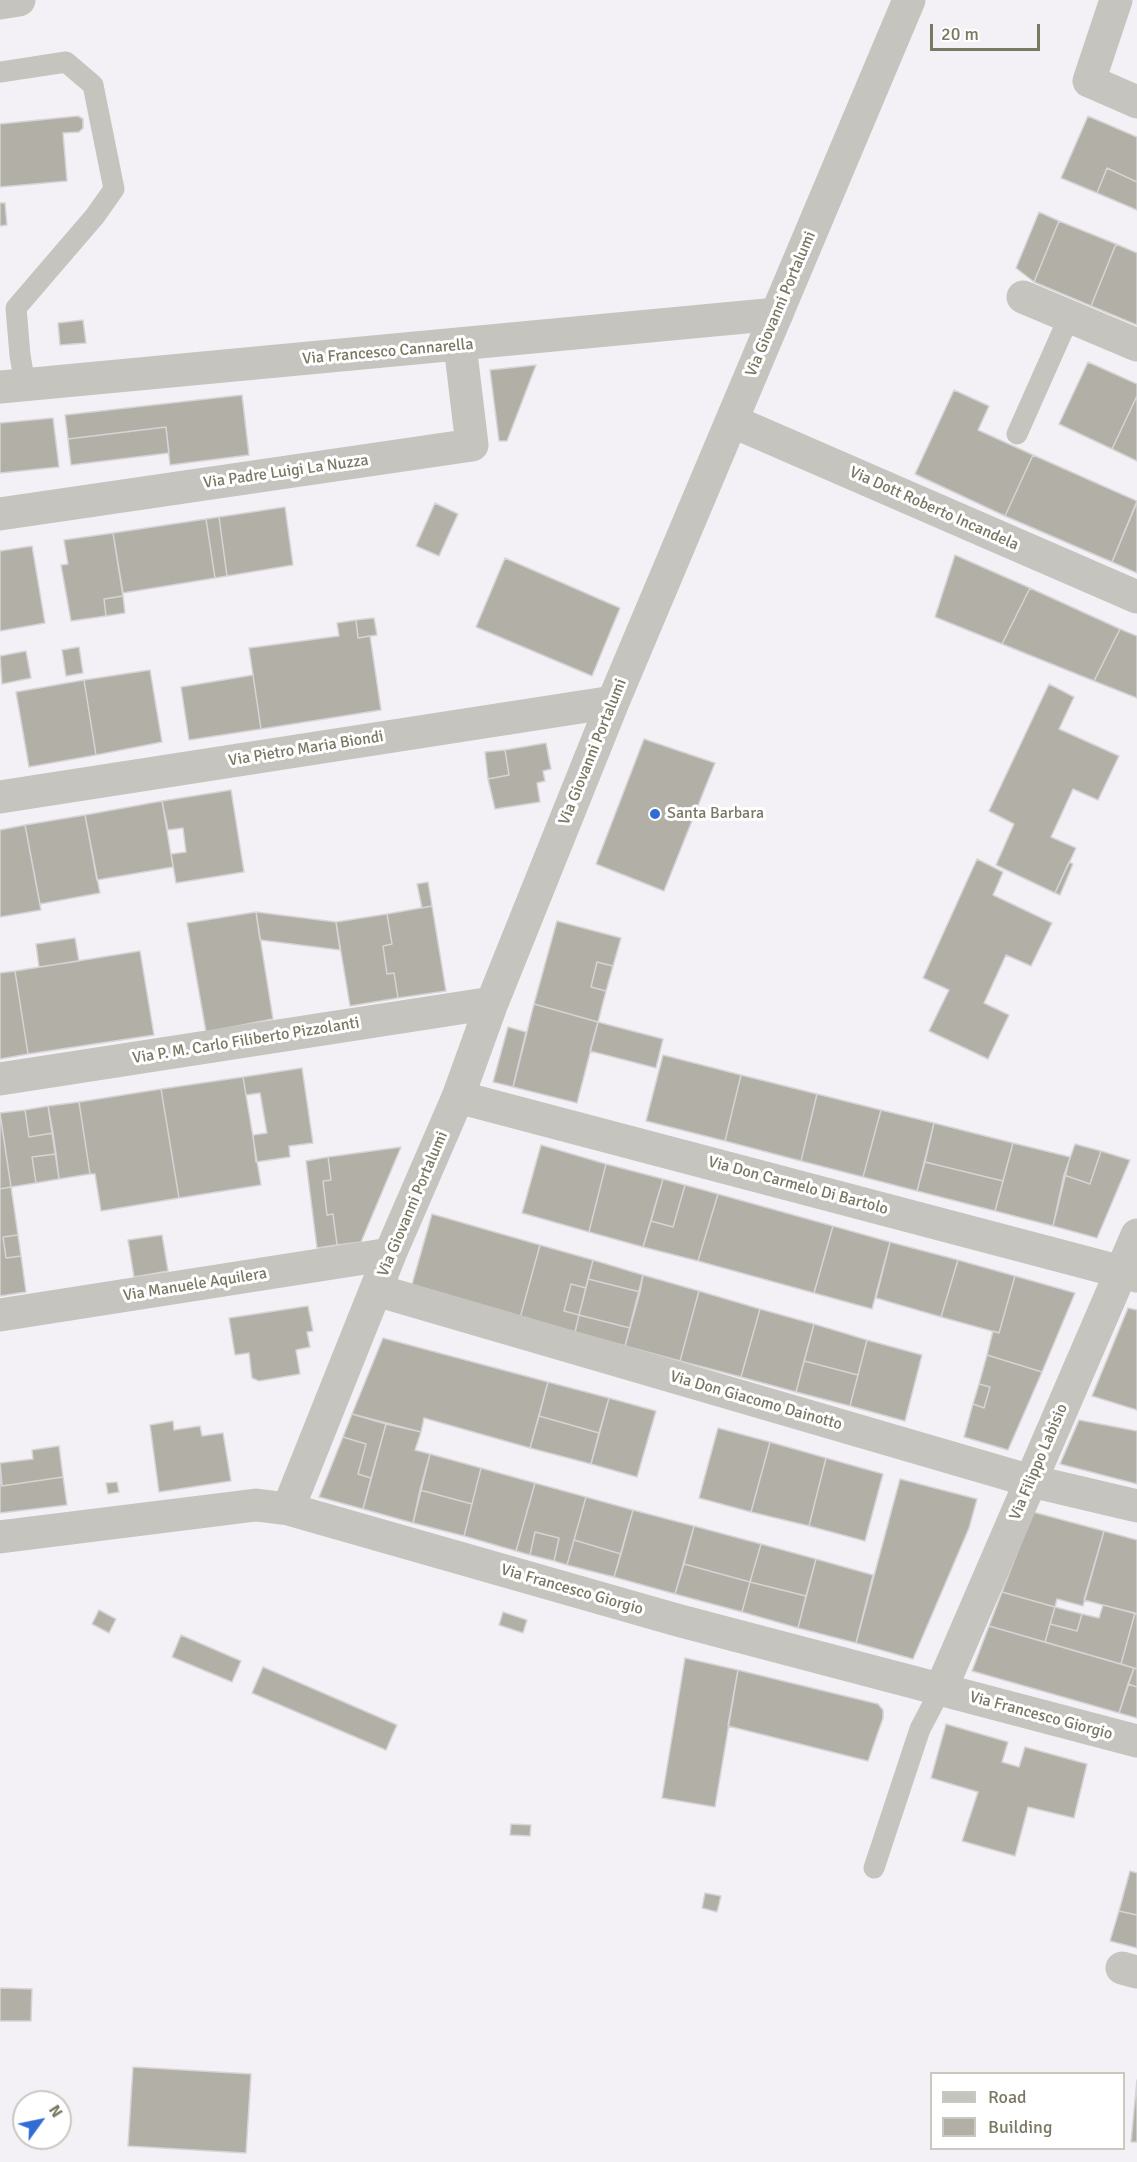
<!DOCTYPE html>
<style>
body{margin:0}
#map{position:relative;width:1137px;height:2162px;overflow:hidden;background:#f3f1f5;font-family:Signika,sans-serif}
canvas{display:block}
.legend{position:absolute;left:930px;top:2072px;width:195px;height:78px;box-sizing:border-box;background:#fff;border:2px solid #cac9c0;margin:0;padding:8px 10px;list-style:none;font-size:18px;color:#7a7762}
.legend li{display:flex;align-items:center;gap:12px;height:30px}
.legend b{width:30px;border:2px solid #cac9c0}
.north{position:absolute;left:12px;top:2090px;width:60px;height:60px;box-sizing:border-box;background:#fff;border:2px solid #cac9c0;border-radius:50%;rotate:57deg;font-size:16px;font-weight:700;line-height:24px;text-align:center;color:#7a7762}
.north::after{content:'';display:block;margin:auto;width:21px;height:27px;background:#316cd5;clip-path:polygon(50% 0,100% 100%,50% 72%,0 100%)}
.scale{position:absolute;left:930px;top:24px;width:110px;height:27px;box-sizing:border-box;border:3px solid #7a7762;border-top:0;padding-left:8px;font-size:18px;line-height:21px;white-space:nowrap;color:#7a7762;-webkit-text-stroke:4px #fff;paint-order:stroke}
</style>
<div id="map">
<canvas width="1137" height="2162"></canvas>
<ul class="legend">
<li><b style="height:8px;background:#c5c4be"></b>Road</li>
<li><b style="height:16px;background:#b2b0a6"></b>Building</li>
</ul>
<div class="north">N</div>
<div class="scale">20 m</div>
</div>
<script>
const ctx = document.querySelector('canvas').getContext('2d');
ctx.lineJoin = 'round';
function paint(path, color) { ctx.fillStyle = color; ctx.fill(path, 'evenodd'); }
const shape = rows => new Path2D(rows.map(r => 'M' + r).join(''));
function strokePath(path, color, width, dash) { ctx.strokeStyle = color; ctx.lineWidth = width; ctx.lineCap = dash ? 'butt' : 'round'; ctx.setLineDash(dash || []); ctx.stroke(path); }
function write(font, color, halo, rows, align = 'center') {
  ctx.font = font + ' Signika,sans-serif'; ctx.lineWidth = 6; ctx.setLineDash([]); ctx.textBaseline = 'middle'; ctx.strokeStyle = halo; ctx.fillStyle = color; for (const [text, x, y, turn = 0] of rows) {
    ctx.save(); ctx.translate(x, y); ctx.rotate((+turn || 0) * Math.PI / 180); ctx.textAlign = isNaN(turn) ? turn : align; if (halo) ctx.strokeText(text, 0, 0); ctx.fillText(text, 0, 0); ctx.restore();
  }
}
const building = shape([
 [78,116,83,119,83,128,79,132,63,133,67,181,0,187,0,124,78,116],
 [1088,116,1137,137,1137,182,1107,168,1097,193,1061,178,1088,116],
 [1107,168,1137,182,1137,210,1097,193,1107,168],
 [0,203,5,203,7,225,0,226,0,203],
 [1039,212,1059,221,1034,282,1016,268,1039,212],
 [1059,221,1116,244,1091,306,1034,282,1059,221],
 [1116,244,1137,253,1137,325,1091,306,1116,244],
 [83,320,86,343,60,345,58,323,83,320],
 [1088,362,1137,384,1137,396,1112,449,1059,424,1088,362],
 [536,365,507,441,499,441,490,370,536,365],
 [954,390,989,406,978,430,1033,455,1005,516,915,474,954,390],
 [242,395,249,455,170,465,166,427,68,439,65,415,242,395],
 [1137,396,1137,461,1112,449,1137,396],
 [53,418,59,467,0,473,0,423,53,418],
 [166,427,169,453,71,465,68,439,166,427],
 [1033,455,1137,501,1112,562,1005,516,1033,455],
 [1137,502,1137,573,1112,562,1137,502],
 [435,503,458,514,439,556,416,546,435,503],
 [285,507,293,565,227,576,219,517,285,507],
 [219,517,227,576,215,578,206,519,219,517],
 [206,519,215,578,123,593,113,533,206,519],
 [113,533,123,596,104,599,106,616,71,621,61,565,68,564,64,540,113,533],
 [32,546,45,623,0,631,0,551,32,546],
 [955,555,1030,588,1002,644,935,617,955,555],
 [505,558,620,608,592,676,476,627,505,558],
 [1030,588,1120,629,1094,681,1002,644,1030,588],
 [123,596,125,613,106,616,104,599,123,596],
 [374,618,377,635,358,638,356,620,374,618],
 [356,620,358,638,370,636,381,710,261,729,249,648,339,636,337,623,356,620],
 [1120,629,1137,636,1137,698,1094,681,1120,629],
 [79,647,83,673,66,676,62,650,79,647],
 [26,651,31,678,2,684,0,656,26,651],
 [150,670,162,742,96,755,84,680,150,670],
 [253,675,261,729,189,740,181,687,253,675],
 [84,680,96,755,29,767,16,692,84,680],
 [1049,684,1074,697,1059,729,1119,756,1098,800,1073,789,1051,837,1076,848,1055,893,996,865,1014,824,989,811,1049,684],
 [644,739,715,763,664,891,596,864,644,739],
 [546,743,551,769,543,771,545,781,537,783,540,802,495,809,488,779,509,775,505,750,546,743],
 [505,750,509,775,488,779,485,752,505,750],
 [231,790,244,872,176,883,171,854,186,852,183,828,168,830,162,801,231,790],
 [162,801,173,867,97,880,85,815,162,801],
 [85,815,100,893,40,904,25,825,85,815],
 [25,825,41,910,0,917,0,830,25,825],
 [977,859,1003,872,993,895,1052,923,1031,966,1006,955,984,1003,1009,1015,988,1059,929,1031,949,990,923,978,977,859],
 [1069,862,1073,864,1060,895,1055,893,1069,862],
 [428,882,432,906,422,908,417,884,428,882],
 [432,906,446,991,398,998,394,973,387,974,383,946,392,944,387,914,432,906],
 [256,912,336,922,340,950,260,940,256,912],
 [256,912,273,1019,206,1032,187,923,256,912],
 [387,914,392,944,383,946,387,974,394,973,398,998,350,1006,336,922,387,914],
 [557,921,621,938,613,966,597,962,591,987,606,991,598,1022,534,1004,557,921],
 [75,938,79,961,39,967,36,944,75,938],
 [140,951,154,1035,28,1054,15,971,140,951],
 [597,962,613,966,606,991,591,987,597,962],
 [15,971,28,1054,0,1059,0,973,15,971],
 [534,1004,598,1022,577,1103,513,1087,534,1004],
 [598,1022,663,1039,656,1068,590,1051,598,1022],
 [508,1027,526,1032,513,1087,493,1082,508,1027],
 [663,1055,741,1075,725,1141,646,1121,663,1055],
 [302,1068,313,1143,289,1146,290,1157,256,1162,253,1135,267,1133,260,1093,246,1095,243,1077,302,1068],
 [741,1075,817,1094,801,1161,725,1141,741,1075],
 [243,1077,261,1185,179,1198,161,1089,243,1077],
 [161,1089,179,1198,101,1211,95,1174,90,1174,79,1102,161,1089],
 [817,1094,881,1110,863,1177,801,1161,817,1094],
 [79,1102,90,1174,59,1179,48,1106,79,1102],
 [48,1106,53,1133,29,1137,25,1110,48,1106],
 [25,1110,29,1137,53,1133,56,1154,32,1157,36,1183,11,1187,0,1113,25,1110],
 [881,1110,934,1123,917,1191,863,1177,881,1110],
 [0,1114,11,1187,0,1189,0,1114],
 [934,1123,1013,1143,1003,1181,925,1162,934,1123],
 [1013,1143,1070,1157,1053,1226,995,1211,1013,1143],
 [1075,1144,1101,1151,1090,1184,1064,1175,1075,1144],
 [541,1145,606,1164,589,1232,522,1213,541,1145],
 [401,1147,361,1242,337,1245,333,1214,327,1215,323,1181,331,1180,328,1157,401,1147],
 [1101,1151,1130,1160,1097,1238,1053,1226,1064,1175,1090,1184,1101,1151],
 [56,1154,59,1179,36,1183,32,1157,56,1154],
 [328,1157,331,1180,323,1181,327,1215,333,1214,337,1245,317,1248,306,1161,328,1157],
 [925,1162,1003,1181,995,1211,917,1191,925,1162],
 [606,1164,663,1179,643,1247,589,1232,606,1164],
 [663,1179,685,1185,673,1227,651,1221,663,1179],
 [685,1185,718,1194,698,1261,643,1247,651,1221,673,1227,685,1185],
 [11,1187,18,1235,3,1237,6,1258,21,1256,26,1292,0,1296,0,1189,11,1187],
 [718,1194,833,1226,814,1293,698,1261,718,1194],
 [432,1214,540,1245,520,1318,411,1288,432,1214],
 [833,1226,890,1242,872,1309,814,1293,833,1226],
 [18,1235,21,1256,6,1258,3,1237,18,1235],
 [162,1235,168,1271,134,1277,128,1240,162,1235],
 [890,1242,958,1260,941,1317,876,1298,890,1242],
 [540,1245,593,1260,586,1288,571,1284,564,1311,579,1315,575,1332,520,1318,540,1245],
 [593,1260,643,1275,640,1292,588,1279,593,1260],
 [958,1260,1015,1276,999,1333,941,1317,958,1260],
 [643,1275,699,1291,680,1361,625,1346,643,1275],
 [1015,1276,1075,1293,1042,1372,987,1355,993,1331,999,1333,1015,1276],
 [588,1279,640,1292,630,1328,579,1315,588,1279],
 [571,1284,586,1288,579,1315,564,1311,571,1284],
 [699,1291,760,1309,741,1377,680,1361,699,1291],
 [308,1306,313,1331,307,1332,310,1347,296,1350,300,1374,259,1381,252,1378,249,1353,235,1355,229,1318,308,1306],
 [1128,1308,1137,1310,1137,1410,1092,1396,1128,1308],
 [760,1309,814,1324,796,1392,741,1377,760,1309],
 [579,1315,630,1328,625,1346,575,1332,579,1315],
 [814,1324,867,1340,858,1375,804,1361,814,1324],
 [383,1338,548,1382,530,1448,424,1418,421,1432,352,1414,383,1338],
 [867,1340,922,1355,905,1421,850,1406,867,1340],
 [987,1355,1042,1372,1008,1450,964,1437,973,1404,984,1408,990,1387,979,1384,987,1355],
 [804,1361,858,1375,850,1406,796,1392,804,1361],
 [548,1382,609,1398,599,1433,539,1416,548,1382],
 [979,1384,990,1387,984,1408,973,1404,979,1384],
 [609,1398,656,1411,637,1477,591,1464,609,1398],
 [352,1414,386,1424,371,1478,358,1474,366,1444,343,1437,352,1414],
 [539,1416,599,1433,591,1464,530,1448,539,1416],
 [1079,1420,1137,1431,1137,1484,1060,1464,1079,1420],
 [173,1421,174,1430,200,1426,202,1436,223,1433,231,1481,159,1492,150,1425,173,1421],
 [386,1424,421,1432,415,1450,430,1454,413,1523,363,1509,386,1424],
 [718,1428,770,1442,751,1512,699,1498,718,1428],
 [343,1437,366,1444,358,1474,371,1478,363,1509,319,1497,343,1437],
 [770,1442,826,1458,809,1526,751,1512,770,1442],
 [59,1446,63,1477,2,1486,0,1463,33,1459,32,1450,59,1446],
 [430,1454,481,1468,472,1504,420,1490,430,1454],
 [826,1458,883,1474,865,1541,809,1526,826,1458],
 [481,1468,535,1483,516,1551,464,1536,481,1468],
 [0,1475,2,1486,63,1477,67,1505,0,1513,0,1475],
 [900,1479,977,1499,969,1528,913,1659,856,1643,900,1479],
 [117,1482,119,1492,108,1494,106,1483,117,1482],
 [535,1483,586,1497,567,1565,554,1561,559,1538,535,1532,530,1555,516,1551,535,1483],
 [420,1490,472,1504,464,1536,413,1523,420,1490],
 [586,1497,633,1510,621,1554,574,1540,586,1497],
 [633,1510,694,1526,675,1594,614,1577,633,1510],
 [1033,1512,1104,1531,1083,1606,1057,1599,1055,1607,1002,1592,1033,1512],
 [694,1526,761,1544,750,1582,684,1564,694,1526],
 [1104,1531,1137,1540,1137,1614,1084,1600,1104,1531],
 [535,1532,559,1538,554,1561,530,1555,535,1532],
 [574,1540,621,1554,614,1577,567,1565,574,1540],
 [761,1544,816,1559,806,1596,750,1582,761,1544],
 [816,1559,873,1575,856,1643,798,1628,816,1559],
 [684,1564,750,1582,742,1612,675,1594,684,1564],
 [750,1582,806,1596,798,1628,742,1612,750,1582],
 [1002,1592,1055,1607,1045,1642,989,1626,1002,1592],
 [1103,1605,1135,1613,1121,1664,1045,1642,1050,1624,1077,1631,1082,1614,1099,1618,1103,1605],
 [1055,1607,1082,1614,1077,1631,1050,1624,1055,1607],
 [99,1610,116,1619,109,1633,92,1624,99,1610],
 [503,1612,527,1620,523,1633,499,1625,503,1612],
 [1135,1613,1137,1614,1137,1669,1121,1664,1135,1613],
 [989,1626,1134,1668,1119,1713,972,1671,989,1626],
 [181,1635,241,1661,232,1682,172,1657,181,1635],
 [685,1658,738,1670,715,1807,662,1798,685,1658],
 [263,1667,397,1725,386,1750,252,1693,263,1667],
 [1134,1668,1137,1669,1137,1687,1128,1684,1134,1668],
 [738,1670,878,1704,883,1710,883,1718,868,1761,728,1726,738,1670],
 [1128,1684,1137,1687,1137,1718,1119,1713,1128,1684],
 [946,1724,1008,1742,1002,1762,1019,1767,1025,1747,1087,1764,1074,1818,1028,1807,1015,1856,962,1841,978,1792,931,1778,946,1724],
 [511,1824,531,1825,530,1836,510,1835,511,1824],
 [1130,1871,1137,1873,1137,1915,1119,1911,1130,1871],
 [705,1893,721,1896,717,1912,702,1908,705,1893],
 [1119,1911,1137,1915,1137,1948,1110,1941,1119,1911],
 [0,1988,32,1989,31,2021,0,2021,0,1988],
 [133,2067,251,2074,246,2153,128,2146,133,2067],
 [1137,2080,1137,2142,1131,2142,1137,2080]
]);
const service = shape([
 [0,72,66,62,93,85,114,189,95,216,16,308,20,355,25,385],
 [1017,434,1069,317],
 [874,1868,920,1729,941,1689]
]);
const minor = shape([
 [1116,0,1089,81,1137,102],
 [0,3,19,0],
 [1023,297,1137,345],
 [0,387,777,314],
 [732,421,1137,597],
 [0,514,472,445,460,345],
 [0,797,613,702],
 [0,1079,492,1003],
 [458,1097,1137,1276],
 [376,1290,1031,1481,1137,1506],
 [0,1315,390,1254],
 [288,1509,390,1254,458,1097,492,1003,613,702,909,0],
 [0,1537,256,1505,288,1509,677,1620,1137,1741],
 [941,1689,1137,1235],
 [1122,1968,1137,1972]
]);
const markers = [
 [655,814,6,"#316cd5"]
];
const streetNames = [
 ["Via Giovanni Portalumi",781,304,-67],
 ["Via Francesco Cannarella",388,352,-5],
 ["Via Padre Luigi La Nuzza",286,472,-8],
 ["Via Dott Roberto Incandela",934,509,24],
 ["Via Pietro Maria Biondi",306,749,-9],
 ["Via Giovanni Portalumi",593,752,-68],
 ["Via P. M. Carlo Filiberto Pizzolanti",246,1041,-9],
 ["Via Don Carmelo Di Bartolo",798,1186,15],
 ["Via Giovanni Portalumi",413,1204,-67],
 ["Via Manuele Aquilera",195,1285,-9],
 ["Via Don Giacomo Dainotto",756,1401,16],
 ["Via Filippo Labisio",1039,1462,-67],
 ["Via Francesco Giorgio",572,1590,16],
 ["Via Francesco Giorgio",1041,1716,15]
];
const poiNames = [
 ["Santa Barbara",667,814]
];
paint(building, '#b2b0a6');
strokePath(building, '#d5d4d6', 1.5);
strokePath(service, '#c5c4be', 21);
strokePath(minor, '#c5c4be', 33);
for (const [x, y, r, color] of markers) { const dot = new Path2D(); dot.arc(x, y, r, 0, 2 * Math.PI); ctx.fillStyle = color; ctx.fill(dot); strokePath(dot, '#fff', 2); }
write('16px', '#7a7762', '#fff', streetNames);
write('16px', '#7a7762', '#fff', poiNames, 'left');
</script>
